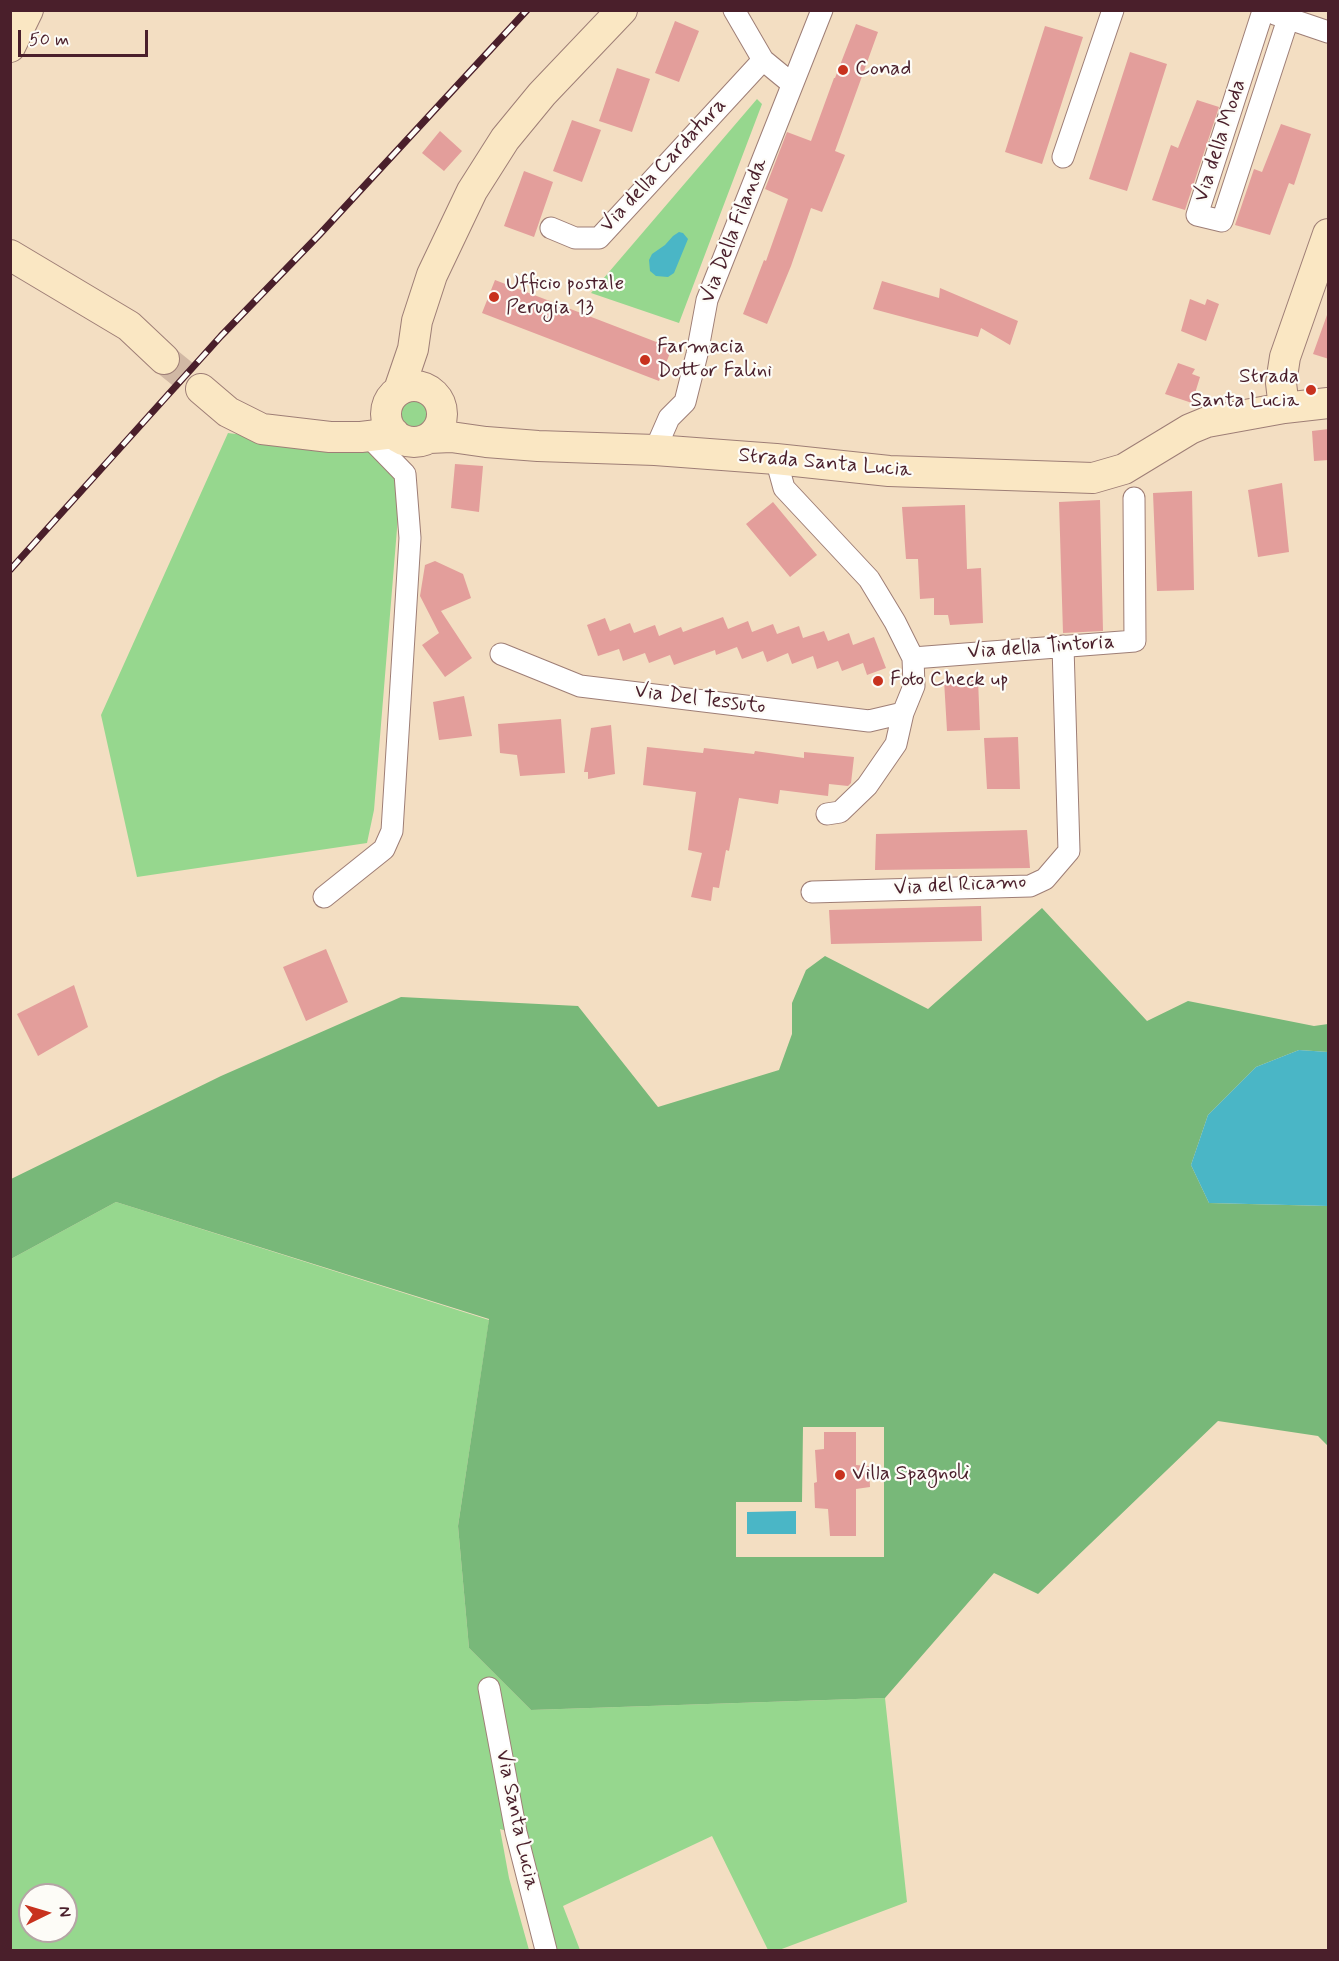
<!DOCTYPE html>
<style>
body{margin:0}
#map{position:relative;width:1339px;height:1961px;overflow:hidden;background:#f3dec2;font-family:Mynerve,sans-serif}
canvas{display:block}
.frame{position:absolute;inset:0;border:12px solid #4a1f2b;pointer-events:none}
.north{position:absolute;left:18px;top:1883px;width:60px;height:60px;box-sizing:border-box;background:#fdfcf7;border:2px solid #b5a4a5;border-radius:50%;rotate:85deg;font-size:16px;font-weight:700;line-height:24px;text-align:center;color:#4a1f2b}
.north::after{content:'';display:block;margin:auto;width:21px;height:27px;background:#c8321e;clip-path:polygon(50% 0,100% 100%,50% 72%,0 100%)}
.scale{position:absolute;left:18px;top:30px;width:130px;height:27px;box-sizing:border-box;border:3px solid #4a1f2b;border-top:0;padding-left:8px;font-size:18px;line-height:21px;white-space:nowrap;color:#4a1f2b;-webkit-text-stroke:4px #fdfcf7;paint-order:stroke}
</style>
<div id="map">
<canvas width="1339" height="1961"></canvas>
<div class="frame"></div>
<div class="north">N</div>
<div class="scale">50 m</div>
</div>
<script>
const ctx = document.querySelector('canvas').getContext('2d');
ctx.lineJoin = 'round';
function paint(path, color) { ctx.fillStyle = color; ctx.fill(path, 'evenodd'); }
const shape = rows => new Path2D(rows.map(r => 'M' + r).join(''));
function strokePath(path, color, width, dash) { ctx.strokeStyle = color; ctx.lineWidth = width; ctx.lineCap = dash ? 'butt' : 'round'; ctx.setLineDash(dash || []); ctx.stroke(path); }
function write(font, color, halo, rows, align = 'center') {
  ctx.font = font + ' Mynerve,sans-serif'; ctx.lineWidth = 4.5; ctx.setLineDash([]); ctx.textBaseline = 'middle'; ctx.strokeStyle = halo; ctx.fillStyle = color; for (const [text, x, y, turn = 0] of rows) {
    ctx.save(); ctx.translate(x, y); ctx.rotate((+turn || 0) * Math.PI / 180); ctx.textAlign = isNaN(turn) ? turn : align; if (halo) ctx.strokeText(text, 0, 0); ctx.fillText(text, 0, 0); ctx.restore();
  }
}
const green = shape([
 [757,99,762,104,679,323,591,293],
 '401 415a14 14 0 1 1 28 0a14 14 0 1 1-28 0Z',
 [228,433,370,451,401,480,374,810,367,843,137,877,101,715],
 [116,1202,489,1320,458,1526,469,1648,531,1710,885,1698,907,1902,779,1950,768,1950,712,1836,563,1906,580,1950,556,1950,517,1834,500,1829,509,1878,529,1950,11,1950,10,1634,12,1628,10,1626,11,1259],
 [30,1895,66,1895,66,1931,30,1931]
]);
const forest = shape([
 [1042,908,1147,1021,1188,1001,1314,1026,1328,1024,1328,1052,1299,1050,1256,1067,1208,1115,1191,1165,1209,1203,1328,1206,1328,1446,1318,1436,1218,1421,1038,1594,994,1573,885,1698,531,1710,469,1648,458,1526,489,1319,116,1202,11,1259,11,1179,221,1076,401,997,578,1006,658,1107,779,1070,792,1034,792,1003,806,970,825,956,928,1009],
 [803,1427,884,1427,884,1557,736,1557,736,1502,802,1502]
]);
const water = shape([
 [679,232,683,233,688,239,674,273,668,277,656,276,650,271,649,260,652,254,665,245,673,236],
 [1299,1050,1328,1052,1328,1206,1209,1203,1191,1165,1208,1115,1256,1067],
 [796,1511,796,1534,747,1534,747,1512]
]);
const building = shape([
 [675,21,699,31,679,82,655,73],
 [856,24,878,32,835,151,845,155,822,212,811,208,791,266,767,324,743,314,764,260,766,261,788,199,765,189,787,132,811,141,834,78,835,78],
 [1045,26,1083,37,1042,164,1005,152],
 [1130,52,1167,64,1127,191,1089,179],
 [617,68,650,79,632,132,599,121],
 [1197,100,1219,107,1185,210,1152,200,1171,145,1178,148],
 [572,120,601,130,582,182,553,171],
 [1281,124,1311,134,1294,185,1289,183,1270,235,1235,225,1254,169,1262,172],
 [440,131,462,151,444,171,422,153],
 [524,171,553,182,534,237,504,226],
 [495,280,672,348,659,381,482,313],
 [882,281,939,298,940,288,1018,321,1010,345,981,328,978,337,873,309],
 [1190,299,1205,305,1207,299,1219,304,1206,341,1181,331],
 [1327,315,1329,315,1329,359,1313,354],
 [1178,363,1195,369,1192,374,1200,377,1192,403,1165,394],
 [1329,429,1329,460,1314,461,1312,431],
 [455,464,483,466,479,512,451,508],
 [1282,483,1289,552,1258,557,1248,490],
 [1192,491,1194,590,1157,591,1153,493],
 [1100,500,1103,631,1063,633,1059,502],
 [773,502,817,555,790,577,746,524],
 [965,505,967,569,981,568,983,623,950,625,948,615,934,615,934,598,920,599,918,559,906,559,902,507],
 [435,561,463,574,471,598,441,611,472,658,445,677,422,645,439,633,420,596,425,565],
 [723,617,728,629,748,621,752,632,773,624,777,634,799,626,803,638,824,631,828,641,849,633,853,645,874,637,886,668,867,675,863,663,842,671,838,661,817,669,813,656,792,664,788,653,767,662,763,651,742,659,737,647,716,655,715,650,674,665,670,655,649,663,645,653,623,661,619,649,598,656,587,625,605,618,610,631,630,623,634,633,655,625,659,636,681,627,683,632],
 [978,679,980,730,947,731,944,680],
 [464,696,472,736,439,740,433,702],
 [561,719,565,773,520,776,517,755,500,753,498,724],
 [611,725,615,774,588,779,588,772,584,772,591,728],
 [1018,737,1020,789,987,789,984,738],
 [647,747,703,753,704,748,754,754,755,751,804,758,804,752,854,757,851,783,848,786,829,784,828,796,780,790,778,804,739,798,729,851,726,850,719,888,713,887,711,901,691,897,702,853,688,850,696,792,643,785],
 [1027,830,1030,868,875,870,876,834],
 [981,906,982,941,831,944,829,910],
 [326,949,348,1002,306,1021,283,967],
 [74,985,88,1027,38,1056,17,1014],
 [824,1432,856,1432,856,1465,869,1466,870,1487,856,1489,856,1536,830,1536,828,1509,815,1508,814,1483,817,1482,815,1450,824,1449]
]);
const secondaryTunnel = shape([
 [164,359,201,389]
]);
const street = shape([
 [734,10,763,60,791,83],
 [1263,11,1197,215,1222,221,1288,19],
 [1275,14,1328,32],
 [1063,157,1113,10],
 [551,228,575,238,599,238,763,60],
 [655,450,669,418,685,402,697,354,707,300,822,10],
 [776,459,784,488,869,579,895,622,913,658,914,686,903,713,896,744,867,786,840,812,827,814],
 [501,654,580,686,869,721,903,713],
 [913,658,1135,641,1134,498],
 [812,892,1030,886,1045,879,1069,851,1063,646],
 [324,897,384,849,392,831,410,538,405,474,368,436],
 [489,1688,516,1832,546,1950]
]);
const secondary = shape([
 [10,47,28,10],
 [10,255,129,326,164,359],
 '386 414a28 28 0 1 1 56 0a28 28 0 1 1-56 0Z',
 [201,389,228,412,262,429,330,437,361,437,394,433],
 [399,390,413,349,417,321,432,275,472,191,505,139,542,94,622,10],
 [1284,408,1281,383,1285,357,1328,234],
 [429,438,451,437,486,442,538,446,655,450,776,459,889,471,1093,478,1124,469,1190,429,1207,422,1284,408,1328,403]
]);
const rail = shape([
 [10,570,221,336,319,235,527,10]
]);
const markers = [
 [843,70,6,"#c8321e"],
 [494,297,6,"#c8321e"],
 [645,360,6,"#c8321e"],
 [1311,390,6,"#c8321e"],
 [878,681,6,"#c8321e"],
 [840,1475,6,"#c8321e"]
];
const poiNames = [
 ["Conad",855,70],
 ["Ufficio postale",506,285],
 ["Perugia 13",506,309],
 ["Farmacia",657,348],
 ["Dottor Falini",657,372],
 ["Strada",1299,378,"right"],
 ["Santa Lucia",1299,402,"right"],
 ["Foto Check up",890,681],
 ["Villa Spagnoli",852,1475]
];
const streetNames = [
 ["Via della Moda",1221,141,-72],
 ["Via della Cardatura",664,166,-47],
 ["Via Della Filanda",735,231,-69],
 ["Strada Santa Lucia",825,464,5],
 ["Via della Tintoria",1041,648,-4],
 ["Via Del Tessuto",700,700,7],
 ["Via del Ricamo",960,886,-3],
 ["Via Santa Lucia",516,1820,78]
];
paint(green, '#96d78e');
paint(forest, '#78b879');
paint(water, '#4ab6c6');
paint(building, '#e39e9b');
strokePath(secondaryTunnel, '#d1b8a4', 30, [30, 15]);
strokePath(street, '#9e7e76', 23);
strokePath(secondary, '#9e7e76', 32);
strokePath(street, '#fff', 21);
strokePath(secondary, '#fae7c3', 30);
strokePath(rail, '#4a1f2b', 7);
strokePath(rail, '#fdfcf7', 4.5, [14]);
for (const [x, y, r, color] of markers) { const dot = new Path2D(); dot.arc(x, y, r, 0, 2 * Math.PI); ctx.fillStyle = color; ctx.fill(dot); strokePath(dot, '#fdfcf7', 2); }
write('21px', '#4a1f2b', '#fdfcf7', poiNames, 'left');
write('21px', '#4a1f2b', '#fdfcf7', streetNames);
</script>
